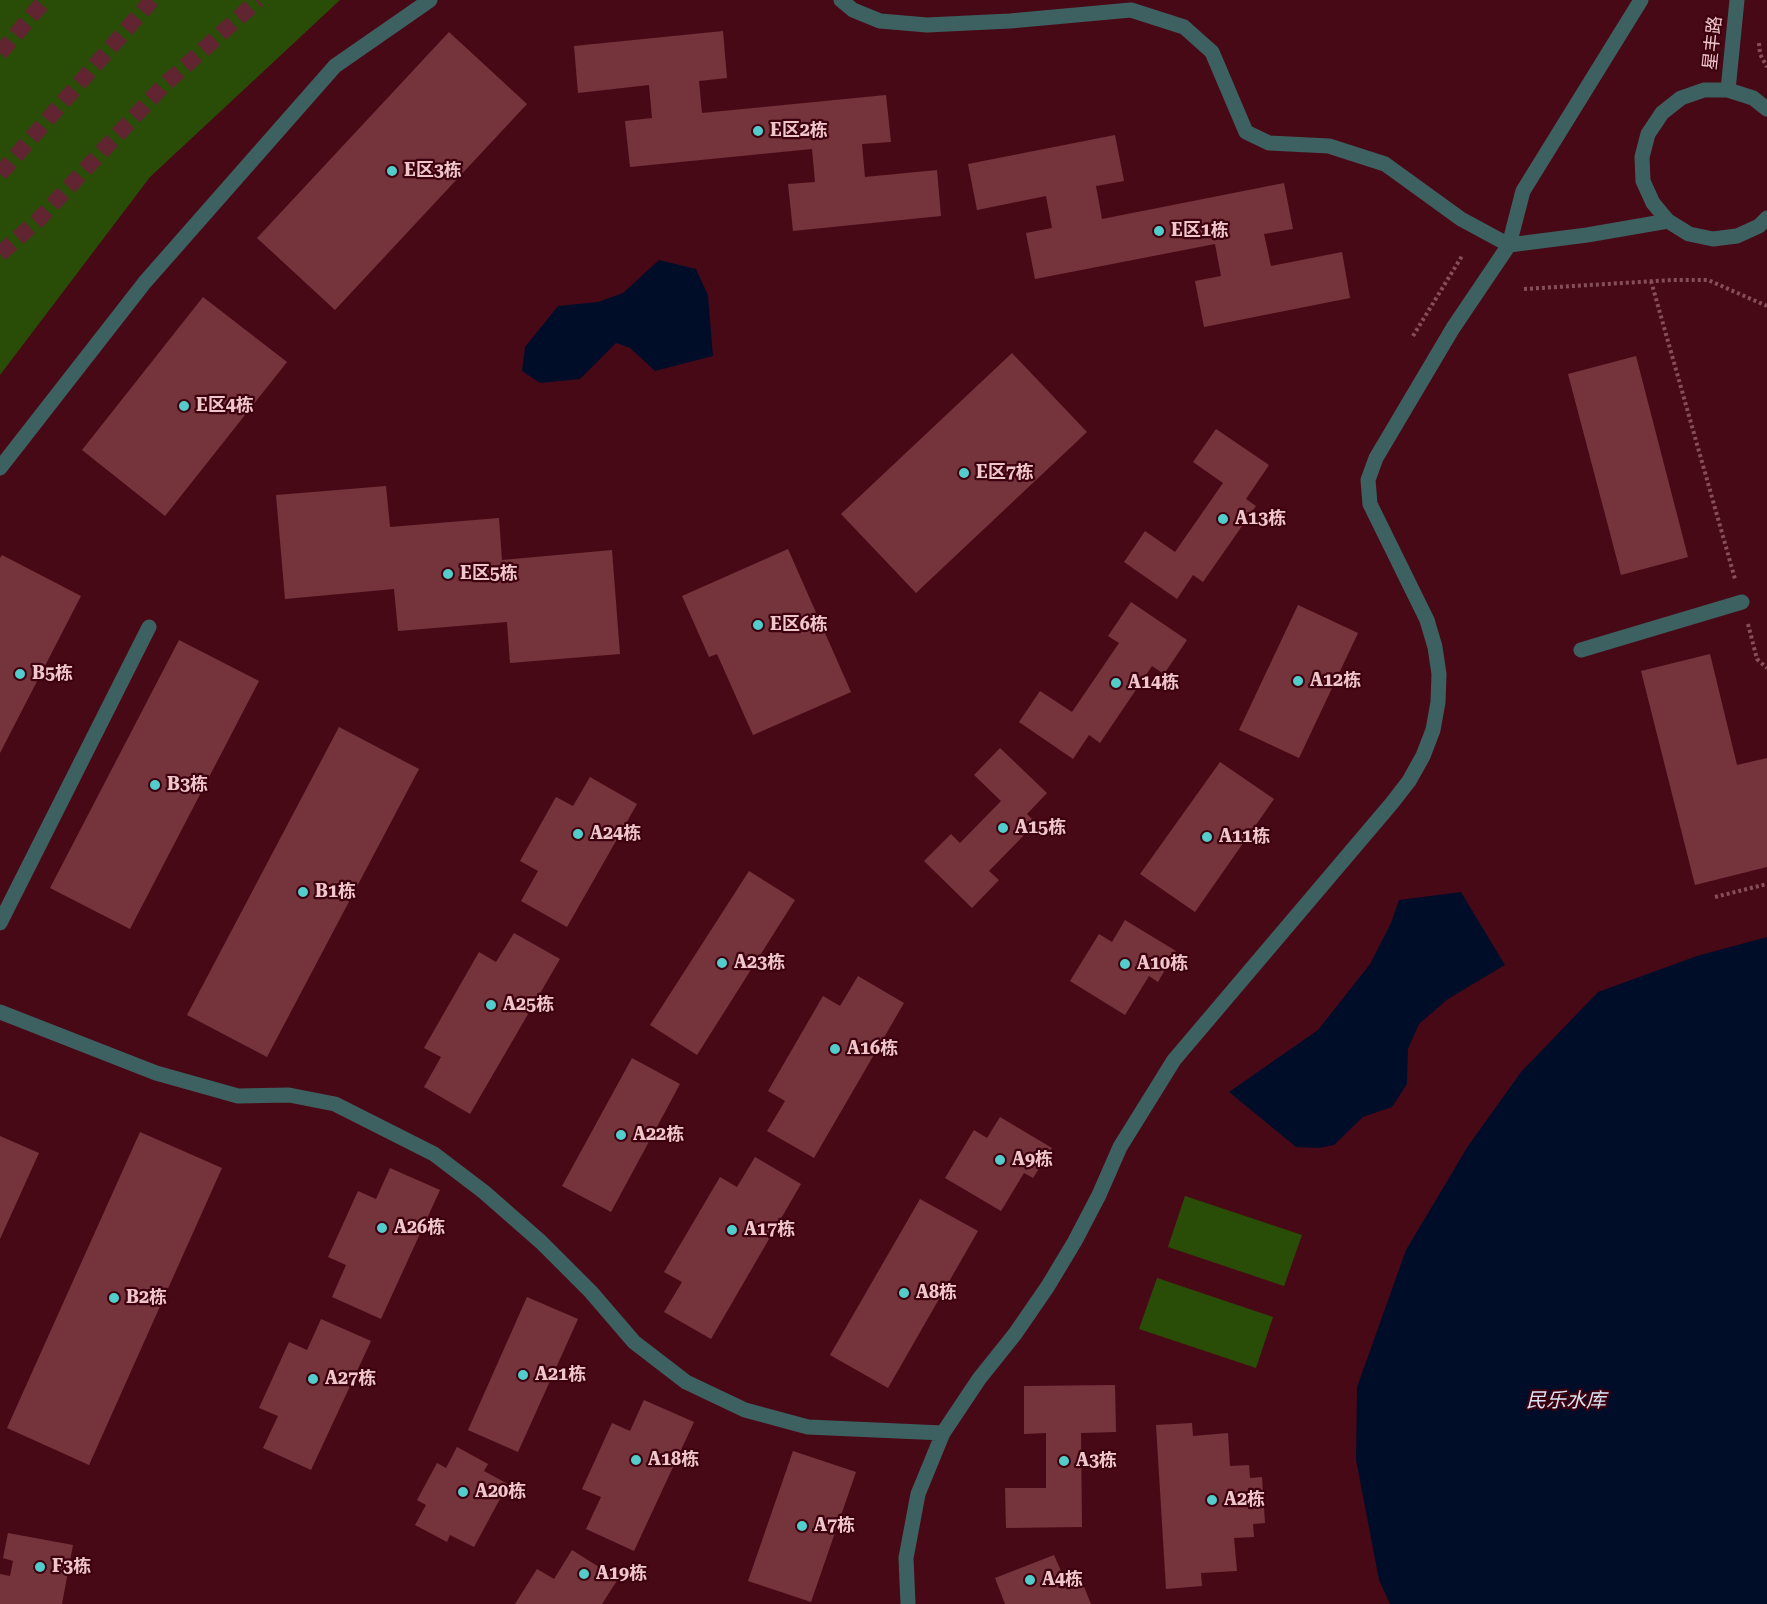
<!DOCTYPE html>
<meta charset="utf-8">
<style>
body{margin:0}
canvas{display:block;background:#480917}
</style>
<canvas width="1767" height="1604"></canvas>
<script>
const ctx = document.querySelector('canvas').getContext('2d');
ctx.lineJoin = 'round';
function paint(path, color) { ctx.fillStyle = color; ctx.fill(path, 'evenodd'); }
const shape = rows => new Path2D(rows.map(r => 'M' + r).join(''));
function strokePath(path, color, width, dash) { ctx.strokeStyle = color; ctx.lineWidth = width; ctx.lineCap = dash ? 'butt' : 'round'; ctx.setLineDash(dash || []); ctx.stroke(path); }
function write(font, color, halo, rows, align = 'center') {
  ctx.font = font + ' "Roboto Serif","Noto Sans SC",serif'; ctx.lineWidth = 4.5; ctx.setLineDash([]); ctx.textBaseline = 'middle'; ctx.strokeStyle = halo; ctx.fillStyle = color; for (const [text, x, y, turn = 0] of rows) {
    ctx.save(); ctx.translate(x, y); ctx.rotate((+turn || 0) * Math.PI / 180); ctx.textAlign = isNaN(turn) ? turn : align; if (halo) ctx.strokeText(text, 0, 0); ctx.fillText(text, 0, 0); ctx.restore();
  }
}
const green = shape([
 [0,0,340,0,150,177,0,375],
 [1185,1196,1302,1235,1284,1286,1168,1247],
 [1157,1278,1273,1317,1256,1368,1139,1329]
]);
const water = shape([
 [659,260,696,269,708,295,713,356,655,371,630,348,616,343,580,379,540,383,522,371,525,347,558,306,598,302,623,293],
 [1461,892,1505,965,1448,999,1419,1024,1408,1049,1407,1084,1392,1107,1363,1117,1334,1145,1319,1148,1296,1147,1229,1092,1318,1030,1370,964,1391,923,1399,900],
 [1767,937,1767,1604,1390,1604,1379,1580,1356,1460,1357,1387,1406,1250,1468,1146,1521,1072,1598,992,1697,956]
]);
const building = shape([
 [723,31,727,78,699,81,702,113,886,95,891,142,862,144,865,177,937,170,941,216,793,231,788,184,815,182,812,149,630,167,625,121,652,118,649,85,578,93,574,46],
 [449,32,527,104,335,310,257,238],
 [1115,135,1124,181,1096,186,1102,219,1284,183,1293,229,1264,234,1271,266,1342,252,1350,298,1204,327,1195,281,1221,276,1215,244,1035,279,1026,233,1052,228,1046,196,977,210,968,164],
 [203,297,287,362,165,516,82,450],
 [1012,353,1087,432,916,593,841,514],
 [1636,356,1688,557,1621,575,1568,374],
 [1216,429,1269,465,1246,499,1256,506,1203,582,1193,575,1177,599,1124,562,1145,531,1175,552,1223,483,1193,462],
 [386,486,390,527,499,518,502,560,612,550,620,654,510,663,507,622,398,631,394,589,285,599,276,495],
 [788,549,851,692,753,735,717,654,709,657,682,596],
 [2,555,81,596,0,753,0,558],
 [1131,602,1187,640,1164,674,1152,666,1100,743,1089,735,1073,759,1019,722,1040,691,1072,712,1119,643,1108,636],
 [1298,605,1358,633,1299,758,1239,730],
 [179,640,259,681,130,929,50,888],
 [1710,654,1737,765,1767,758,1767,867,1695,885,1641,671],
 [339,727,419,769,267,1057,187,1015],
 [1000,748,1047,793,1027,814,1036,823,989,871,999,880,972,908,924,861,951,834,960,843,1001,801,974,775],
 [1220,762,1274,799,1195,912,1140,874],
 [590,777,637,804,567,927,521,901,538,871,520,861,556,797,573,806],
 [749,871,795,900,697,1055,650,1025],
 [1125,920,1176,951,1158,982,1149,976,1125,1015,1070,981,1099,934,1112,942],
 [514,933,560,959,470,1114,424,1087,441,1057,424,1048,479,952,496,962],
 [858,976,904,1003,814,1158,767,1131,785,1101,768,1091,823,996,840,1006],
 [632,1058,680,1084,611,1212,562,1186],
 [1000,1117,1052,1148,1033,1178,1024,1173,1001,1211,945,1178,974,1130,987,1138],
 [140,1132,222,1168,89,1465,7,1428],
 [0,1136,39,1153,0,1239],
 [755,1157,801,1184,711,1339,664,1312,682,1282,664,1272,720,1177,737,1187],
 [390,1168,440,1190,381,1319,332,1297,346,1265,328,1257,358,1191,376,1199],
 [920,1199,978,1231,888,1388,830,1355],
 [527,1297,578,1319,518,1452,468,1430],
 [321,1319,371,1341,311,1470,263,1448,278,1416,259,1408,289,1342,307,1350],
 [1115,1385,1116,1432,1081,1433,1082,1527,1006,1528,1005,1488,1046,1488,1046,1433,1024,1434,1024,1386],
 [644,1400,694,1422,634,1551,586,1529,601,1497,582,1489,612,1423,630,1431],
 [1192,1423,1193,1436,1228,1433,1230,1466,1249,1465,1250,1478,1262,1477,1265,1523,1253,1524,1254,1537,1234,1538,1237,1571,1201,1573,1202,1586,1166,1589,1156,1425],
 [457,1447,488,1464,484,1471,508,1484,474,1547,450,1535,447,1542,415,1525,426,1505,417,1500,437,1463,446,1468],
 [793,1451,856,1472,811,1602,748,1581],
 [8,1533,73,1545,62,1604,0,1604,0,1574,10,1576,13,1561,3,1558],
 [572,1550,618,1579,602,1604,515,1604,537,1569,554,1579],
 [1054,1555,1068,1587,1082,1582,1091,1604,1005,1604,995,1578]
]);
const trunkTunnel = shape([
 [0,53,45,0],
 [0,174,152,0],
 [0,254,39,219,162,87,258,0]
]);
const path = shape([
 [1759,43,1760,54,1767,67],
 [1651,281,1735,579],
 [1524,289,1672,280,1708,280,1767,306],
 [1413,336,1462,256],
 [1748,624,1757,659,1767,668],
 [1715,897,1767,884]
]);
const service = shape([
 [1509,245,1523,191,1641,0],
 [1581,650,1742,602],
 [0,923,149,627],
 [0,1012,156,1073,238,1096,289,1095,335,1104,434,1154,484,1192,541,1242,591,1292,634,1342,686,1382,745,1410,808,1427,943,1433],
 [908,1604,906,1558,918,1494,943,1433,979,1379,1015,1334,1048,1286,1075,1241,1099,1195,1120,1147,1174,1060,1392,803,1409,781,1423,756,1433,730,1438,702,1439,674,1435,647,1427,620,1370,504,1368,480,1376,458,1453,328,1509,245,1587,235,1668,221]
]);
const minor = shape([
 [841,0,853,10,880,21,927,25,1010,21,1131,10,1184,27,1212,52,1246,132,1269,143,1329,146,1385,164,1461,219,1509,245],
 [0,468,145,282,335,66,430,0]
]);
const tertiary = shape([
 [1728,90,1737,0],
 [1767,109,1753,98,1728,90,1704,90,1681,98,1662,113,1648,134,1642,157,1643,181,1653,203,1668,221,1689,234,1713,239,1737,236,1759,226,1767,218]
]);
const markers = [
 [758,131,6,"#52cdcc"],
 [392,171,6,"#52cdcc"],
 [1159,231,6,"#52cdcc"],
 [184,406,6,"#52cdcc"],
 [964,473,6,"#52cdcc"],
 [1223,519,6,"#52cdcc"],
 [448,574,6,"#52cdcc"],
 [758,625,6,"#52cdcc"],
 [20,674,6,"#52cdcc"],
 [1298,681,6,"#52cdcc"],
 [1116,683,6,"#52cdcc"],
 [155,785,6,"#52cdcc"],
 [1003,828,6,"#52cdcc"],
 [578,834,6,"#52cdcc"],
 [1207,837,6,"#52cdcc"],
 [303,892,6,"#52cdcc"],
 [722,963,6,"#52cdcc"],
 [1125,964,6,"#52cdcc"],
 [491,1005,6,"#52cdcc"],
 [835,1049,6,"#52cdcc"],
 [621,1135,6,"#52cdcc"],
 [1000,1160,6,"#52cdcc"],
 [382,1228,6,"#52cdcc"],
 [732,1230,6,"#52cdcc"],
 [904,1293,6,"#52cdcc"],
 [114,1298,6,"#52cdcc"],
 [523,1375,6,"#52cdcc"],
 [313,1379,6,"#52cdcc"],
 [636,1460,6,"#52cdcc"],
 [1064,1461,6,"#52cdcc"],
 [463,1492,6,"#52cdcc"],
 [1212,1500,6,"#52cdcc"],
 [802,1526,6,"#52cdcc"],
 [40,1567,6,"#52cdcc"],
 [584,1574,6,"#52cdcc"],
 [1030,1580,6,"#52cdcc"]
];
const streetNames = [
 ["星丰路",1713,43,-84]
];
const poiNames = [
 ["E区2栋",770,131],
 ["E区3栋",404,171],
 ["E区1栋",1171,231],
 ["E区4栋",196,406],
 ["E区7栋",976,473],
 ["A13栋",1235,519],
 ["E区5栋",460,574],
 ["E区6栋",770,625],
 ["B5栋",32,674],
 ["A12栋",1310,681],
 ["A14栋",1128,683],
 ["B3栋",167,785],
 ["A15栋",1015,828],
 ["A24栋",590,834],
 ["A11栋",1219,837],
 ["B1栋",315,892],
 ["A23栋",734,963],
 ["A10栋",1137,964],
 ["A25栋",503,1005],
 ["A16栋",847,1049],
 ["A22栋",633,1135],
 ["A9栋",1012,1160],
 ["A26栋",394,1228],
 ["A17栋",744,1230],
 ["A8栋",916,1293],
 ["B2栋",126,1298],
 ["A21栋",535,1375],
 ["A27栋",325,1379],
 ["A18栋",648,1460],
 ["A3栋",1076,1461],
 ["A20栋",475,1492],
 ["A2栋",1224,1500],
 ["A7栋",814,1526],
 ["F3栋",52,1567],
 ["A19栋",596,1574],
 ["A4栋",1042,1580]
];
const waterNames = [
 ["民乐水库",1566,1401]
];
paint(green, '#294d07');
paint(water, '#000d29');
paint(building, '#75333b');
strokePath(trunkTunnel, '#612532', 16, [16, 8]);
strokePath(path, '#854e58', 4, [3, 3]);
strokePath(service, '#3d6160', 15);
strokePath(minor, '#3d6160', 15);
strokePath(tertiary, '#3d6160', 15);
for (const [x, y, r, color] of markers) { const dot = new Path2D(); dot.arc(x, y, r, 0, 2 * Math.PI); ctx.fillStyle = color; ctx.fill(dot); strokePath(dot, '#3d000e', 2); }
write('18px', '#efc6c9', '#3d000e', streetNames);
write('bold 18px', '#efc6c9', '#3d000e', poiNames, 'left');
write('italic 20px', '#d7e4f5', '#3d000e', waterNames);
</script>
